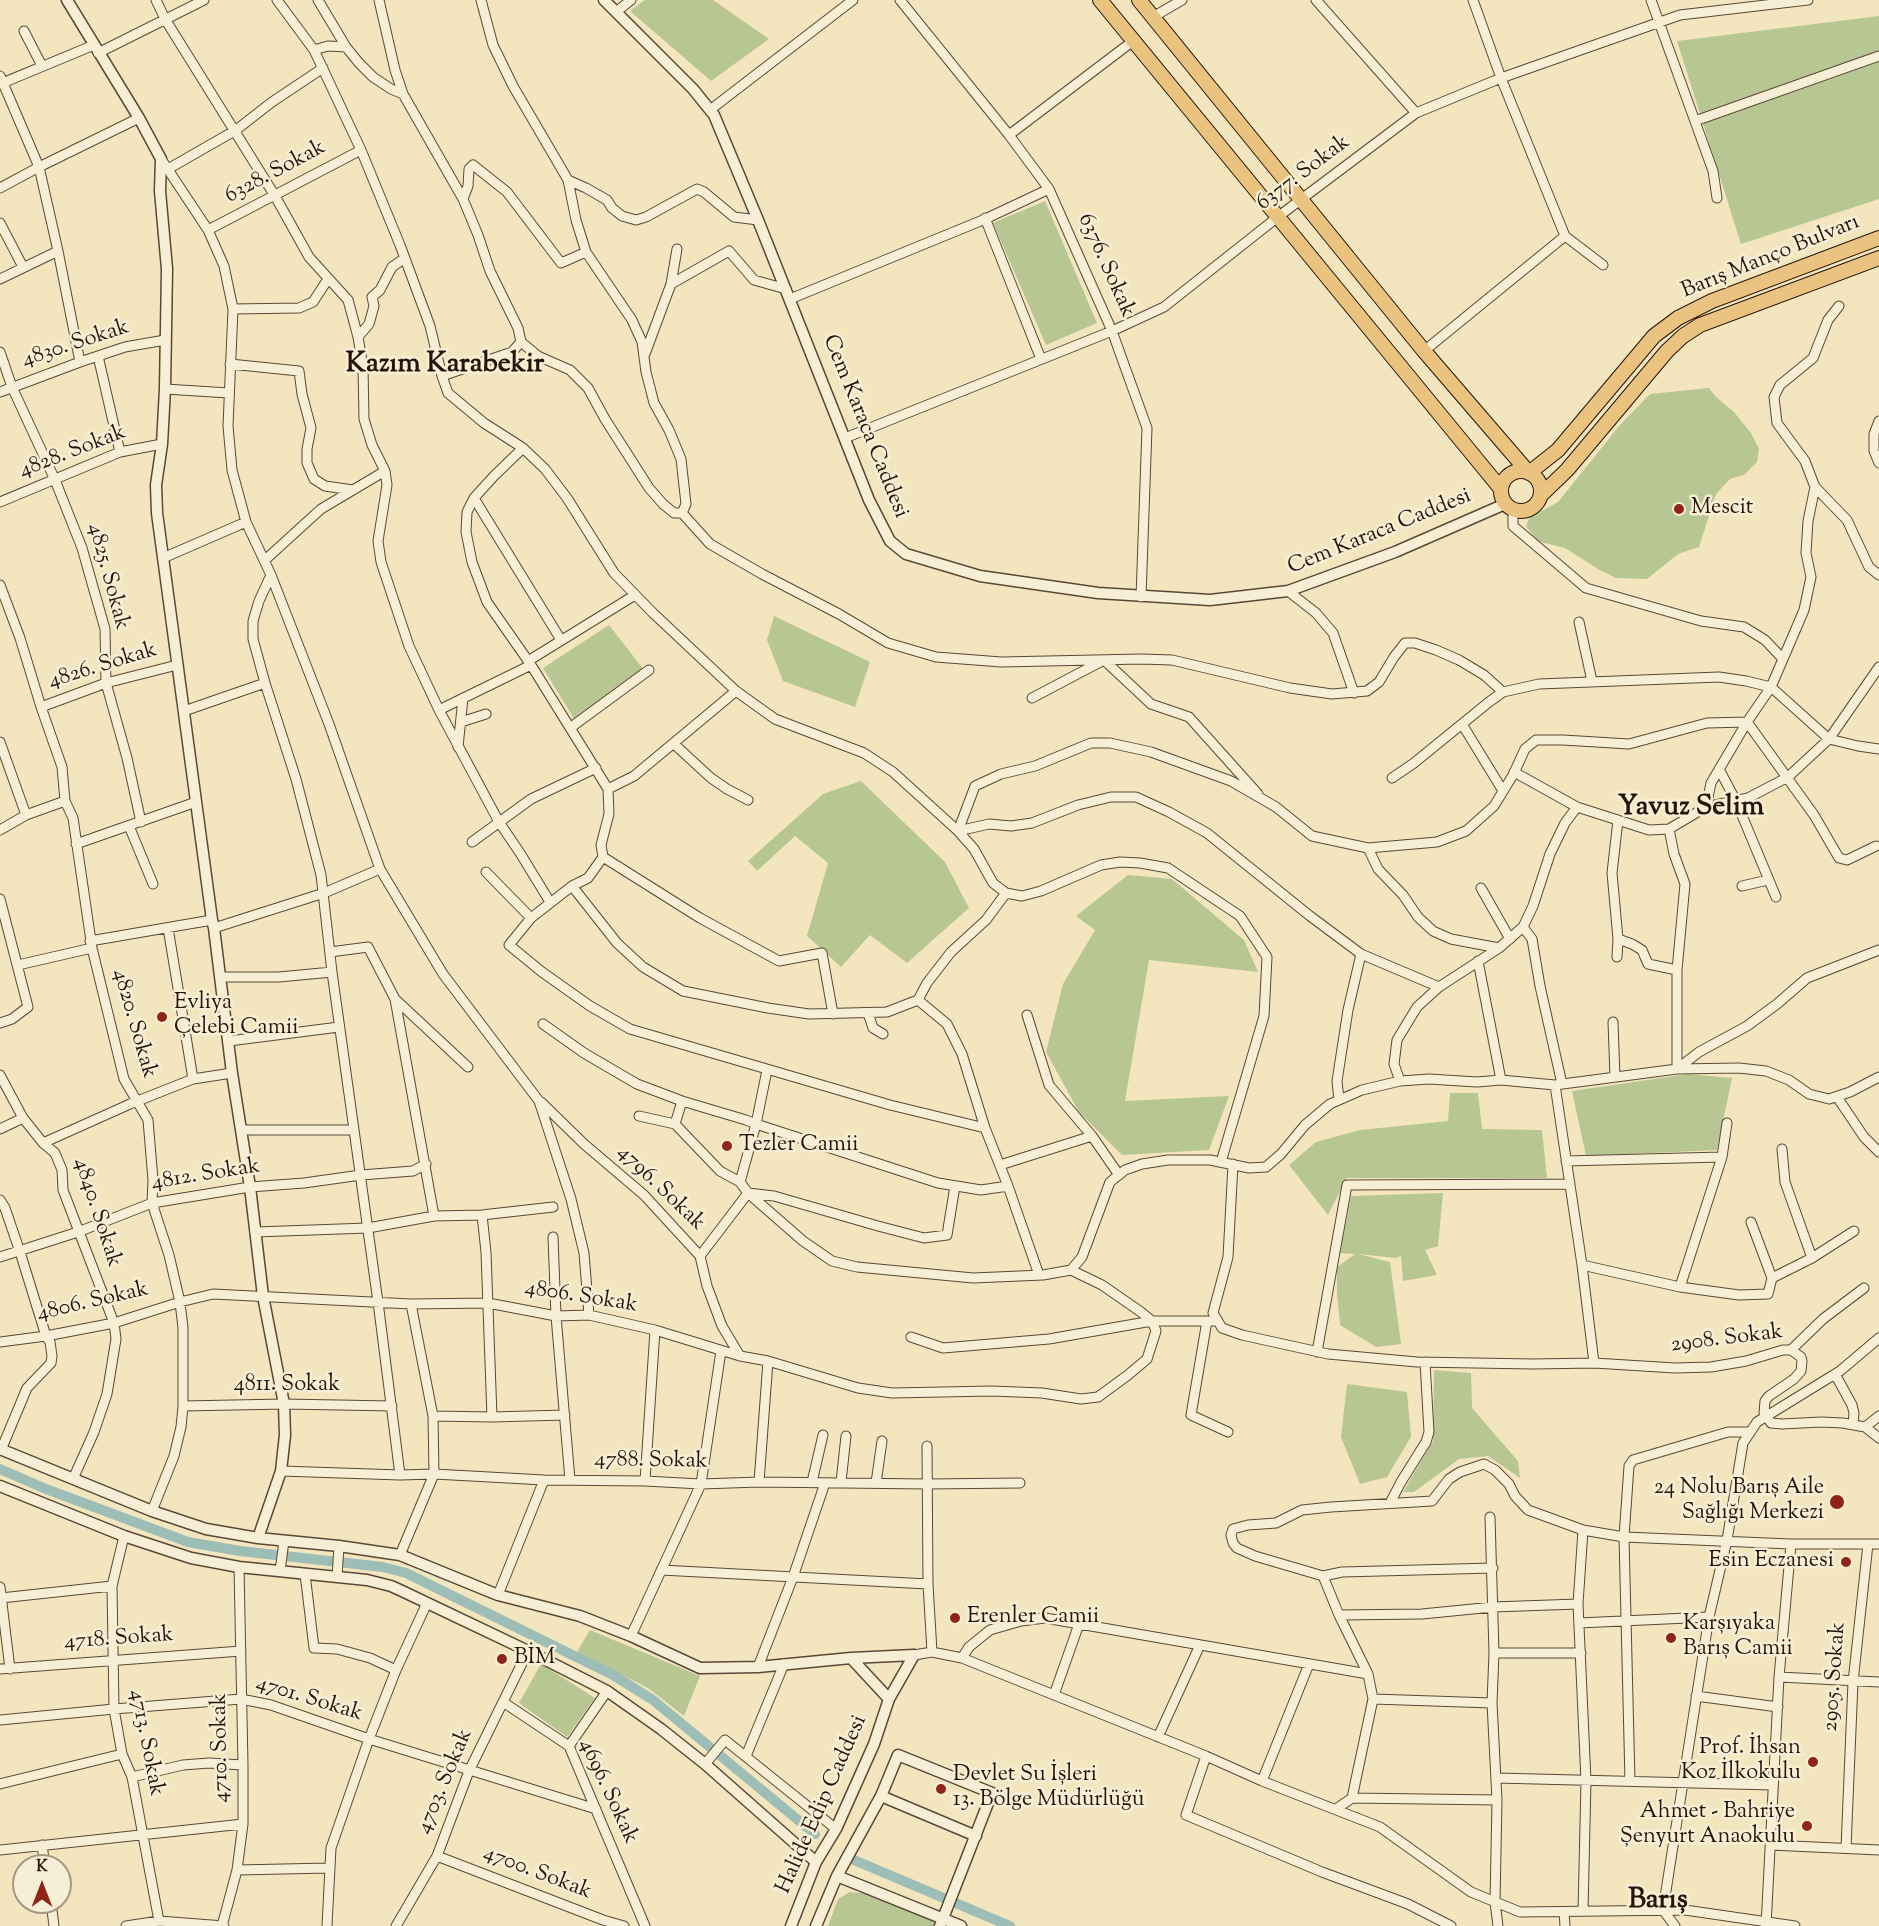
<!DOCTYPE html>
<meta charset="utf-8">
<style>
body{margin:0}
#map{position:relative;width:1879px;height:1926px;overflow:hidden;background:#f3e6bf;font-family:"Sorts Mill Goudy",serif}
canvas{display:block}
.north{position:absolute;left:12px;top:1854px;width:60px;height:60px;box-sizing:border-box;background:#f7efd5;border:2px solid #a39783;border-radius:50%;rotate:0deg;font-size:16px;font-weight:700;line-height:24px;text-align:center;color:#261408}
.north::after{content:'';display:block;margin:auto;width:21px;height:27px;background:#8f2418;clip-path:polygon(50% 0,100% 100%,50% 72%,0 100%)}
</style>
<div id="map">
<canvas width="1879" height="1926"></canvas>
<div class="north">K</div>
</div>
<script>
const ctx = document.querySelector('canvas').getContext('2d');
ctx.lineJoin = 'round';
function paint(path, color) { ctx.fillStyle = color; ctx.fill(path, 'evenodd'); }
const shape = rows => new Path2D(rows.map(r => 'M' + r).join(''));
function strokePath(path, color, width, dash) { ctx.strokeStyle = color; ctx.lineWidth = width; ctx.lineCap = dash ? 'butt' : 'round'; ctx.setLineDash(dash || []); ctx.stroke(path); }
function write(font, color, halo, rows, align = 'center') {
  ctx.font = font + ' "Sorts Mill Goudy",serif'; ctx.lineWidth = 5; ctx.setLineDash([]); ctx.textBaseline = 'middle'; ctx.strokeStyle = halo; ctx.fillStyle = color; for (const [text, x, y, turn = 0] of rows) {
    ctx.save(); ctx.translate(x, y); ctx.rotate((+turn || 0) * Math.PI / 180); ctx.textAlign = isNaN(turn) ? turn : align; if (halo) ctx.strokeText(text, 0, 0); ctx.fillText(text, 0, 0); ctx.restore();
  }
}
const green = shape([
 [645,0,713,0,769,39,711,81,630,11],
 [1879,16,1879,199,1741,244,1677,41],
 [1045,201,1097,323,1046,345,993,223],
 [1709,388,1716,397,1734,412,1751,433,1759,449,1757,462,1744,475,1730,479,1716,494,1699,547,1678,554,1647,579,1616,578,1598,569,1565,548,1537,541,1526,526,1529,518,1558,502,1620,425,1650,394],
 [774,616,870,662,855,707,783,681,767,640],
 [609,625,644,670,576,722,543,668],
 [861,781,945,862,969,908,907,963,870,935,841,967,807,936,828,863,795,836,757,871,748,861,823,794],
 [1128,875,1172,879,1244,940,1258,972,1149,960,1125,1101,1229,1096,1209,1150,1122,1155,1079,1112,1046,1052,1063,984,1095,930,1076,916],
 [1688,1074,1732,1078,1717,1150,1586,1156,1572,1091],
 [1450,1093,1478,1093,1482,1129,1542,1130,1547,1178,1347,1178,1328,1215,1289,1165,1316,1142,1360,1130,1448,1121],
 [1443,1193,1438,1246,1425,1250,1437,1275,1403,1281,1401,1256,1396,1258,1358,1254,1390,1262,1401,1344,1376,1347,1340,1325,1337,1293,1337,1267,1355,1254,1340,1253,1351,1196],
 [1434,1370,1471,1373,1472,1408,1518,1461,1520,1478,1488,1456,1459,1459,1414,1492,1403,1492,1433,1441],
 [1347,1384,1407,1392,1411,1437,1387,1477,1360,1484,1341,1437],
 [590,1630,700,1676,684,1716,648,1688,577,1652],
 [541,1664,595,1698,567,1737,519,1703],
 [850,1892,869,1894,940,1924,940,1926,828,1926,838,1899]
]);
const canal = shape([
 [0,1469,46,1489,188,1542,240,1551,383,1567,406,1573,613,1675,653,1700,815,1834],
 [854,1860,1010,1926]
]);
const minor = shape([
 [156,0,165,19,275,196,309,257,348,300,358,337,363,367,364,419,372,445,385,471,387,485,378,541,381,562,409,646,439,710,499,822,520,853,550,902],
 [277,0,314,50,361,150,400,245,430,326,442,376,448,393,484,423,523,448,545,469,567,498,614,573,653,613,736,691,775,719,864,753,893,772,958,831,974,849,993,883,1006,893,1022,896,1041,891,1101,865,1120,862,1140,863,1168,868,1240,916,1267,957,1264,1016,1221,1162],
 [318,0,346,47,359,63,373,77,391,89,403,94],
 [379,0,395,70,403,94,463,199,478,235,490,271,518,328,521,342,538,356,570,370,588,388,605,419,649,488,663,504,674,513,682,513,710,544,762,574,839,614,888,643,936,657,1001,662,1141,659,1172,660,1290,688,1332,694,1367,691,1379,682,1394,657,1405,643,1415,643,1436,650,1459,660,1484,675,1503,692],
 [481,0,493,45,513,86,568,180,576,220,586,252,632,320,642,342,646,372,654,403,669,430,681,459,686,504,682,513],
 [900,0,1009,135,1049,189,1112,331,1147,428,1141,597],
 [1316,0,1416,113],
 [1651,0,1713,171,1717,198],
 [616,12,631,0],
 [1153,17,1182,0],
 [24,31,42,66],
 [314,50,328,46,346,47],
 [98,53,204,0],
 [0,76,39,167,58,251,80,362],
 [0,84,94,45],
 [710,110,853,0],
 [1695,121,1879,56],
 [1009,135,1133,41],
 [161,159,208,230,224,266,233,309,228,426,232,470,246,522,271,575,329,724,380,869,443,974,539,1101,571,1199,584,1253,589,1315],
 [168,169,236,130,272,102,323,68],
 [568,180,586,188,607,200,612,208,622,216,636,220,646,217,697,189,704,192,734,217,758,220],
 [0,188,39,167,139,118],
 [463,199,468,186,469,169,473,165,507,192,561,263,586,252],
 [985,218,1041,359],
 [0,223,23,267],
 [208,230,361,150],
 [1565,236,1603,265],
 [0,279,58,251],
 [671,284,729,251,754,280,786,289],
 [790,299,983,220,1049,189],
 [233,309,299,308,313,302,328,279],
 [358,337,369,324,374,306,372,297,380,290,392,267,405,258],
 [1424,351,1565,236,1501,78,1473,0],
 [0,352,12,387,55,480,82,548,105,629,106,683,127,758,141,822],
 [645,354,671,284,677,249],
 [98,356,120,452],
 [230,364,299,371,302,394,311,428,307,449,307,463,314,479,325,486,353,490],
 [442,376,512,352,521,342],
 [165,389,229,393],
 [0,392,80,362,125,347,165,340],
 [1879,421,1874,434,1874,451,1879,463],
 [845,438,1112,331,1164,307,1279,216,1416,113,1501,78,1680,15,1808,0],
 [523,448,494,476,474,498,467,512,466,532,472,562,487,602,531,665,608,789,609,814,601,845,603,857,588,878,572,886,531,918,509,945,542,972,590,1006,630,1029,890,1105,985,1128],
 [1815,487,1847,520,1869,567,1879,575],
 [474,498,561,640],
 [0,502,120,452,162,444],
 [1513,510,1513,526,1586,588,1701,621,1744,627,1765,640,1783,659,1771,687,1829,739,1858,746,1879,749],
 [163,558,246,522],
 [265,560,321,509,385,471],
 [271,575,259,601,253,621,253,639,265,683,296,779,321,875,332,972,378,1302,400,1475],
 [0,585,20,638,41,707,62,767,65,801,73,818,92,948,124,1079,148,1120,153,1180,152,1203,169,1255,180,1302,183,1328,183,1406,181,1427,174,1456,152,1511],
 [1288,591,1316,613,1333,633,1354,693],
 [1579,622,1592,681],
 [1783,659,1804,610,1811,577,1806,553,1808,521,1815,487,1805,461,1777,423,1774,397,1780,385,1813,358,1828,320,1839,306],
 [528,661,635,595],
 [1032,698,1104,660,1151,704,1189,717,1258,794],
 [41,707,106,683,177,665],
 [439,710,531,665],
 [184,711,265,683],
 [461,722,486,714],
 [1462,724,1503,791],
 [570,728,649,670],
 [0,742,26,815],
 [674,744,711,778,727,789,748,800],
 [458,747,463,698],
 [1719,769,1736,801,1776,897],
 [1514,772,1577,807],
 [1392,778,1414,763,1489,702,1503,692,1539,684,1719,677,1746,681,1771,687,1747,722,1711,783,1706,807],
 [608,789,634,776,736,691],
 [1618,820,1612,873,1618,939,1632,944,1642,950,1648,964,1677,970],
 [129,826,153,884],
 [1669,829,1674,854,1685,884,1677,970,1677,1069],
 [0,830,26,815,65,801],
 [958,831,975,786,1001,774,1035,766,1091,743,1110,743,1151,752,1231,781,1276,807,1312,836,1368,848,1437,842,1466,831,1494,806,1513,775,1525,749,1536,740,1563,740,1629,744,1707,723,1747,722,1814,815,1839,858,1847,860,1876,846],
 [958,831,989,824,1011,826,1032,823,1078,805,1111,797,1136,797,1169,812,1207,833,1310,916,1361,954,1439,987],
 [472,842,531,799,596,768],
 [76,844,196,802],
 [1368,848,1378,869,1403,895,1418,917,1433,931,1451,939,1499,948],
 [603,857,700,918,779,961,822,953,833,1014],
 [486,872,531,918],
 [572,886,617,943,643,967,683,991,768,1008,809,1014,887,1012,918,1000,927,983,951,952,986,920,1006,893],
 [1742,886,1768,880],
 [1481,888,1510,939],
 [0,899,28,1007,12,1019,0,1023],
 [1523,927,1532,939,1540,986,1562,1084],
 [168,928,193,1079],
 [214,928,324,893,380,869],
 [90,941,212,920],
 [330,952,368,947,395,999,434,1216,482,1215,486,1252,492,1417],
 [1617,957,1618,939],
 [1478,961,1501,1080],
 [18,965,92,948],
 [221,977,279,977,332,972],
 [395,999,468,1067],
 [918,1000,947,1024,962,1054,985,1128,1008,1186,1039,1275],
 [868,1013,873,1028,883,1034],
 [1027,1015,1049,1085,1092,1136,1119,1175],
 [1613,1022,1615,1077],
 [543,1024,584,1053,637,1084,682,1101,746,1120,756,1124,938,1183,981,1190,1008,1186],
 [229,1041,339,1027],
 [1677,1069,1699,1052,1747,1026,1777,1004,1807,978,1879,950],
 [0,1075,23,1118,43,1143,55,1153,62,1170,63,1190,114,1323,116,1339,107,1394,94,1432,73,1479],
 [1400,1081,1394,1064,1397,1040,1417,1007,1439,987,1499,948,1523,927,1533,906,1550,854,1565,823,1577,807,1649,830,1669,829,1706,807,1748,798,1788,777,1829,739,1879,667],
 [1555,1085,1582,1265,1594,1363,1675,1368,1711,1367,1746,1361,1783,1350,1791,1350,1801,1357,1802,1361,1801,1371,1794,1379,1769,1396,1765,1401,1764,1413,1771,1423,1782,1424,1821,1422,1843,1423,1865,1427,1879,1438],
 [1837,1097,1864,1137,1879,1152],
 [1339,1100,1337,1081,1348,1010,1361,954],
 [682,1101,675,1124,720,1171,740,1182,748,1193,803,1241,832,1261,857,1267,973,1278,1043,1275,1071,1270,1082,1257,1110,1182,1125,1170,1142,1164,1168,1160,1210,1160,1249,1168,1266,1167,1281,1154,1305,1125,1330,1104,1362,1090,1400,1081,1429,1079,1477,1082,1501,1080,1555,1085,1677,1069,1739,1068,1766,1071,1789,1080,1809,1094,1829,1099,1850,1092,1879,1077],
 [541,1102,584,1144,644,1195,700,1256,707,1286,722,1326,740,1356],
 [639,1116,675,1124],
 [0,1129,23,1118],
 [242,1130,353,1130],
 [43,1143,130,1104,193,1079,232,1073],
 [1782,1149,1785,1182,1812,1258],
 [1566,1161,1722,1157],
 [1233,1164,1228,1257,1213,1313,1222,1328,1242,1335,1328,1354,1417,1362,1533,1364,1594,1363],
 [1000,1165,1092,1136],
 [740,1182,756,1124,767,1070],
 [748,1193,774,1196,878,1226,924,1238,947,1235,955,1186],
 [0,1200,5,1208,20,1252,46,1336,50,1342,52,1356,51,1363,27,1388,1,1450],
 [482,1215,553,1207],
 [1751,1222,1772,1278],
 [255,1232,368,1228,434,1216],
 [553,1237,556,1316,570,1480],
 [700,1256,748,1193],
 [0,1257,78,1232,152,1203,250,1187,304,1183,361,1175,413,1171,426,1164],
 [1582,1265,1680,1287,1739,1295,1768,1294,1772,1278,1812,1258,1854,1231],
 [1680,1287,1722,1157,1727,1123],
 [1207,1321,1191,1415,1228,1432],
 [911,1337,943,1348,1049,1339,1152,1321,1218,1321],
 [0,1342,46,1336,114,1323,180,1302,213,1294,411,1304,488,1303,556,1316,589,1315,655,1330,740,1356,768,1361,858,1388,892,1393,992,1391,1042,1393,1081,1399,1098,1397,1128,1375,1147,1359,1156,1331,1152,1321,1141,1312,1102,1285,1071,1270],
 [1791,1350,1823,1319,1864,1288],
 [1317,1352,1347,1185,1570,1184],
 [1835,1374,1852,1405,1854,1413,1853,1425],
 [183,1406,284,1404,392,1406],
 [433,1416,492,1417,565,1415],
 [1865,1427,1879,1416],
 [927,1446,928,1584,932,1652],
 [281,1471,400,1475,434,1474,544,1480,645,1481,701,1484,759,1482,927,1484,1020,1483],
 [645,1481,655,1330],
 [759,1482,768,1361],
 [812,1482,823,1435],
 [841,1482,846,1436],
 [876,1483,882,1441],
 [1390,1503,1401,1482,1426,1442,1429,1432,1425,1362],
 [1490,1517,1494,1653,1492,1703,1497,1800,1495,1902,1498,1926],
 [1583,1530,1578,1604,1586,1781,1583,1911],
 [124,1536,112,1586,114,1709,122,1754,132,1777,159,1921],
 [400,1555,434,1474,433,1416,411,1304],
 [1493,1568,1342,1572,1323,1576,1255,1556,1237,1548,1233,1543,1231,1535,1233,1529,1248,1525,1276,1523,1302,1510,1331,1507,1432,1501,1449,1479,1460,1472,1484,1464,1495,1470,1509,1484,1515,1496,1528,1510,1583,1530,1624,1537,1791,1544,1879,1544],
 [661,1570,928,1584],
 [280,1571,284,1541],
 [305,1574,314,1648,337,1649,370,1658,396,1670],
 [1323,1576,1339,1615,1368,1674],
 [337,1577,339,1546],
 [0,1587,10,1669],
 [498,1595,544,1480],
 [1,1598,112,1586],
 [1339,1615,1422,1614,1493,1607,1578,1604],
 [1579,1623,1709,1617],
 [631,1636,701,1484,721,1351],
 [1494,1653,1581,1653],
 [914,1655,932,1652,962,1658,1206,1756,1262,1781,1380,1827,1471,1892,1520,1912,1685,1910,1795,1926],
 [962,1658,969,1647,990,1630,1021,1621,1045,1618,1368,1674,1373,1699,1352,1798],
 [758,1667,793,1577,825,1483],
 [0,1669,241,1651],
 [1779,1677,1879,1682],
 [1054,1695,1079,1624],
 [1696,1696,1778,1707],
 [1373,1699,1492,1703],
 [503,1702,569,1746,645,1926],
 [0,1720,114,1709,241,1699,271,1705,369,1739,596,1809],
 [1158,1737,1200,1645],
 [569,1746,607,1691],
 [746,1756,784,1664],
 [1206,1756,1186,1815,1322,1872,1408,1904,1451,1926],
 [705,1764,725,1740,836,1829],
 [132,1777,183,1765,209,1763,243,1765],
 [1496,1778,1773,1785],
 [1262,1781,1309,1664],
 [1630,1781,1624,1537,1629,1466,1633,1460,1728,1432,1750,1432],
 [0,1784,122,1754],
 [1336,1809,1352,1798,1497,1800],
 [42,1845,45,1866],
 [1770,1845,1879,1850],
 [1846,1848,1853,1682,1868,1544],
 [0,1850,243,1824],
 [437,1856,603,1920,624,1926],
 [237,1870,329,1868],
 [51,1902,54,1926],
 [1564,1912,1565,1926],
 [126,1926,159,1921,224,1926],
 [222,1926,237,1870,243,1824,243,1765,239,1567],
 [327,1926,331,1848,369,1739,396,1670,427,1603],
 [396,1926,437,1856,469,1771,528,1651],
 [1675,1926,1663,1910,1709,1617,1727,1540,1743,1443,1757,1422,1840,1371,1879,1338],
 [1766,1926,1779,1677,1791,1544]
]);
const tertiary = shape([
 [67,0,139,118,161,159,160,191,167,269,165,389,162,444,156,485,157,513,212,920,214,928,232,1073,250,1187,263,1296,284,1404,285,1435,281,1471,258,1538,339,1546,400,1555,498,1595,580,1616,631,1636,700,1668,758,1667,851,1658,914,1655],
 [604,0,693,89,714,115,758,220,869,500,890,541,906,554,980,576,1098,593,1210,600,1288,591,1395,552,1505,504],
 [0,1449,152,1511,206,1529,258,1538],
 [0,1486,124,1536,191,1558,239,1567,367,1580,391,1586,402,1591,528,1651,607,1691,661,1729,705,1764,816,1862],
 [851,1658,889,1699],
 [881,1796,976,1836],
 [837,1876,961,1926],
 [791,1926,816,1862,836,1829,874,1744,889,1699,914,1655],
 [816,1926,837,1876,881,1796,898,1755,992,1793,940,1926]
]);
const primary = shape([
 [1100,0,1501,489],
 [1139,0,1424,351,1529,473,1558,450,1654,336,1678,318,1712,301,1879,238],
 '1501 491a20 20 0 1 1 40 0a20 20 0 1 1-40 0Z',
 [1541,495,1567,470,1667,351,1683,336,1700,325,1879,258]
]);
const markers = [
 [1679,509,6,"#8f2418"],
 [162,1017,6,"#8f2418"],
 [727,1146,6,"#8f2418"],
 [1837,1502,8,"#8f2418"],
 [1846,1562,6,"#8f2418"],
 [955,1618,6,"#8f2418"],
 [1671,1638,6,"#8f2418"],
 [502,1659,6,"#8f2418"],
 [1813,1762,6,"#8f2418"],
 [941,1789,6,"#8f2418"],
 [1807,1826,6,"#8f2418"]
];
const streetNames = [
 ["6328. Sokak",276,173,-28],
 ["6377. Sokak",1304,174,-37],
 ["Barış Manço Bulvarı",1771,258,-22],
 ["6376. Sokak",1105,266,66],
 ["4830. Sokak",76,345,-18],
 ["Cem Karaca Caddesi",864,427,68],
 ["4828. Sokak",73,453,-21],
 ["Cem Karaca Caddesi",1380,533,-22],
 ["4825. Sokak",107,577,75],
 ["4826. Sokak",103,667,-17],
 ["4820. Sokak",133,1024,74],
 ["4812. Sokak",206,1176,-9],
 ["4796. Sokak",660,1189,44],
 ["4840. Sokak",96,1213,72],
 ["4806. Sokak",581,1298,9],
 ["4806. Sokak",93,1303,-13],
 ["2908. Sokak",1727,1340,-7],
 ["4811. Sokak",287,1386],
 ["4788. Sokak",651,1462,1],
 ["4718. Sokak",119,1640,-4],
 ["2905. Sokak",1836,1677,-86],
 ["4701. Sokak",309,1700,17],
 ["4713. Sokak",145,1743,79],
 ["4710. Sokak",222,1748,-91],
 ["4703. Sokak",446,1782,-67],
 ["4696. Sokak",607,1792,65],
 ["Halide Edip Caddesi",823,1805,-66],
 ["4700. Sokak",537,1874,21]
];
const poiNames = [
 ["Mescit",1691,509],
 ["Evliya",174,1004],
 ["Çelebi Camii",174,1029],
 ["Tezler Camii",739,1146],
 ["24 Nolu Barış Aile",1824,1489,"right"],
 ["Sağlığı Merkezi",1824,1514,"right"],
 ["Esin Eczanesi",1834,1562,"right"],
 ["Erenler Camii",967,1618],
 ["Karşıyaka",1683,1625],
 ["Barış Camii",1683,1650],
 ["BİM",514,1659],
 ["Prof. İhsan",1801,1749,"right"],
 ["Koz İlkokulu",1801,1774,"right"],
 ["Devlet Su İşleri",953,1776],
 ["13. Bölge Müdürlüğü",953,1801],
 ["Ahmet - Bahriye",1795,1813,"right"],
 ["Şenyurt Anaokulu",1795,1838,"right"]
];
const districtNames = [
 ["Kazım Karabekir",445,366],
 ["Yavuz Selim",1691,809],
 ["Barış",1658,1902]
];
paint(green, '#b8c694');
strokePath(canal, '#9cbeb7', 10);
strokePath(minor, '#594836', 11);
strokePath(tertiary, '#594836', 13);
strokePath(primary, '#261408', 16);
strokePath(minor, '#f7efd5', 9);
strokePath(tertiary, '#f7efd5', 10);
strokePath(primary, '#eac380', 14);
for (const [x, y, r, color] of markers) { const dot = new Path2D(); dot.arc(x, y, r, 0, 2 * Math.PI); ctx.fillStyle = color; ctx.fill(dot); strokePath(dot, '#f7efd5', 2); }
write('22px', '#261408', '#f7efd5', streetNames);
write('22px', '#261408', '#f7efd5', poiNames, 'left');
write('bold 28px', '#261408', '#f7efd5', districtNames);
</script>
